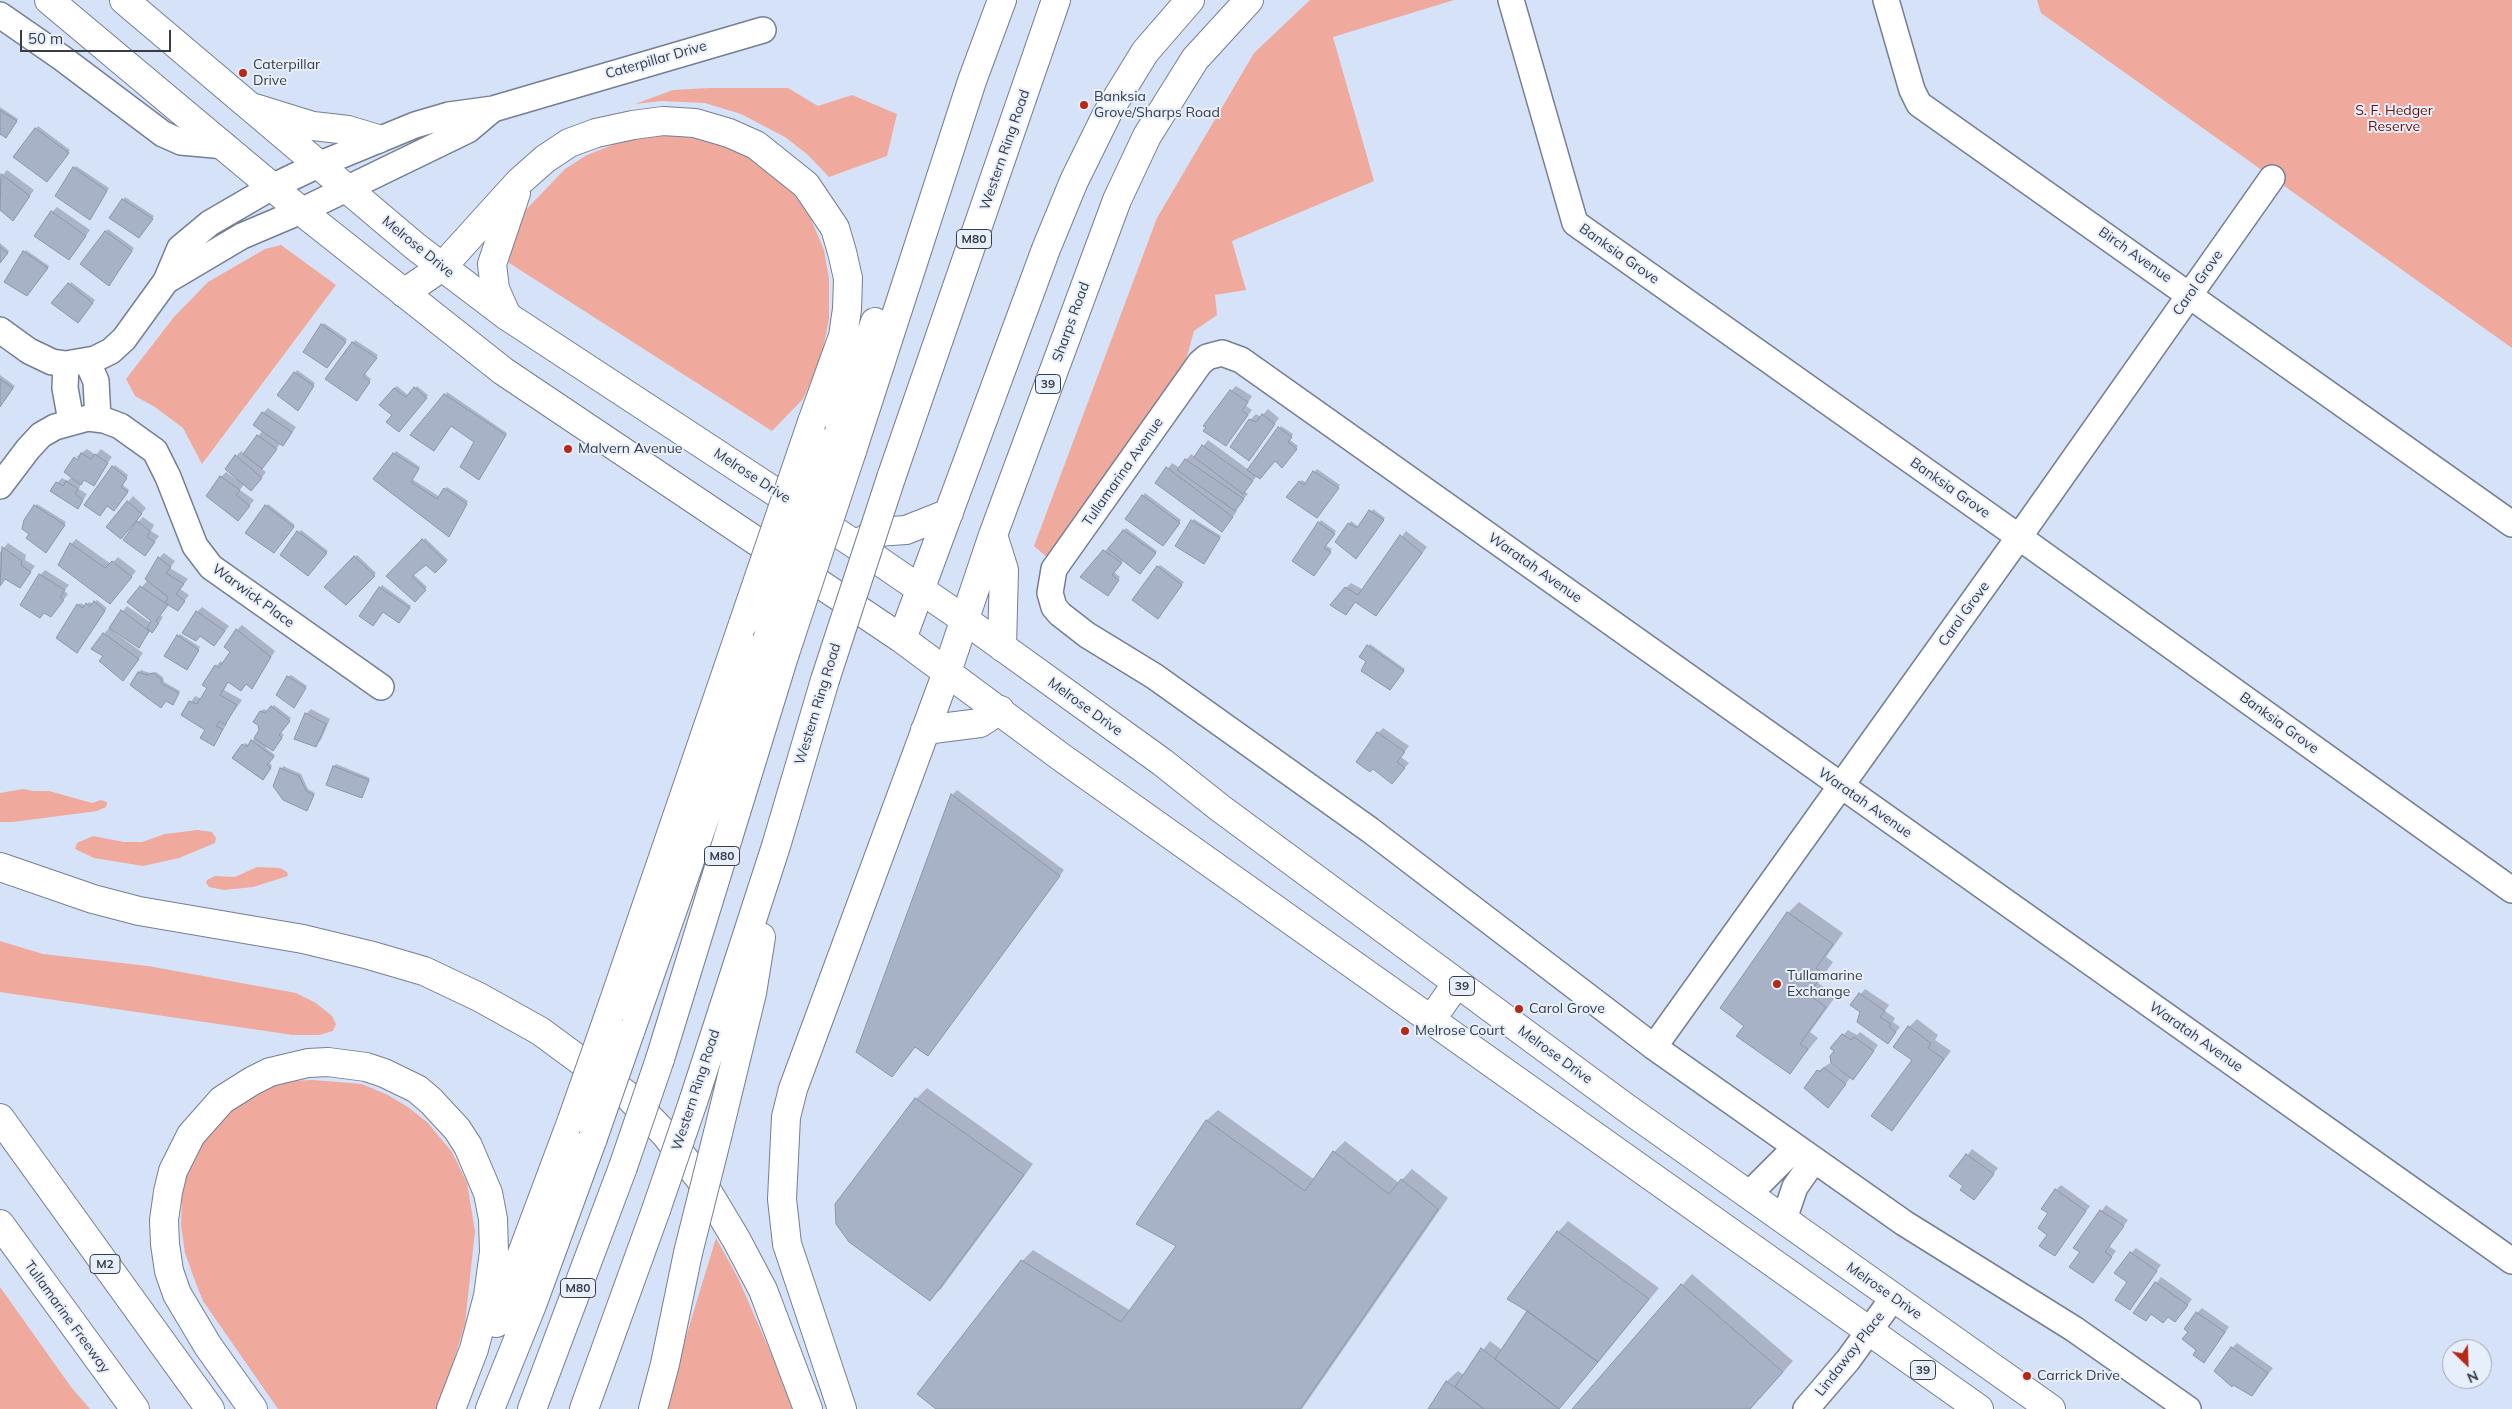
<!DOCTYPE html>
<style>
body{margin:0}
#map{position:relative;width:2512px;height:1409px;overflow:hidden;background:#d6e2f8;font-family:Mulish,sans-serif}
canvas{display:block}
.north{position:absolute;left:2442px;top:1339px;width:50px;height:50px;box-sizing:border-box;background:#e8effc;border:1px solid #a1a7b3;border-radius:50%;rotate:156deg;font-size:14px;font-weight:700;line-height:20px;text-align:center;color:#373c45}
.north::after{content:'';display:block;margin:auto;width:18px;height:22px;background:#b62917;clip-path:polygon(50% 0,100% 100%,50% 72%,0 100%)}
.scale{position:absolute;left:20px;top:30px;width:151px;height:22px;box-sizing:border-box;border:2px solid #373c45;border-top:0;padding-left:6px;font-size:15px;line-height:18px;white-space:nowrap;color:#373c45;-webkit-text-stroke:4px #e8effc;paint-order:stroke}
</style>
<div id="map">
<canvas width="2512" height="1409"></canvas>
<div class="north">N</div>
<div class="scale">50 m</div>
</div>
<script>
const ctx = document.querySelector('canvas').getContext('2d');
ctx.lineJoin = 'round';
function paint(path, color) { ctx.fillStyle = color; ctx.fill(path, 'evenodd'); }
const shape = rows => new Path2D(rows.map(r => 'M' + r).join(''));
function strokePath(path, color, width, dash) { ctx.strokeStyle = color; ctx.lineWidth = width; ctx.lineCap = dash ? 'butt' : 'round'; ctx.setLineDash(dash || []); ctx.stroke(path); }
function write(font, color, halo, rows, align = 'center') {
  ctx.font = font + ' Mulish,sans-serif'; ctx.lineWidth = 4; ctx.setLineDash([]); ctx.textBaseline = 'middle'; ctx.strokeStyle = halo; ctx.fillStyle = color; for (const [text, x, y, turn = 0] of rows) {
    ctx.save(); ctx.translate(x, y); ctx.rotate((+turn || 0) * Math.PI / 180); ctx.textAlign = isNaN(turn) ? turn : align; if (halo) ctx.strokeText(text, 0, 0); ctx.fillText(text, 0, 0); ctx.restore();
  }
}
const green = shape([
 [1310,0,1454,0,1333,37,1374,181,1232,241,1246,290,1215,295,1217,315,1194,331,1186,360,1048,558,1034,546,1157,218,1254,53],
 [2037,0,2512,0,2512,348,2041,13],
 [709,88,788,88,818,106,852,95,897,114,887,156,829,177,808,155,785,137,741,114,705,103,662,101,635,104,673,90],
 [647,136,682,136,722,143,759,162,785,182,810,217,824,250,829,279,829,319,821,359,803,399,772,431,503,259,519,217,565,169,587,155,615,144],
 [281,245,336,285,202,464,183,428,155,407,135,396,126,379,174,317,208,282,265,249],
 [23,789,33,791,49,791,92,803,101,800,107,802,106,807,97,811,13,822,0,822,0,793],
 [198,830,212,832,216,838,215,843,179,858,143,866,94,858,75,849,77,843,93,836,124,842,142,842,165,834],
 [257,867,280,868,287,872,288,876,253,887,224,890,209,887,206,883,207,880,215,876,235,877],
 [0,941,43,954,148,966,296,993,316,1003,332,1016,336,1024,333,1031,319,1035,293,1035,0,992],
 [313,1080,362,1084,388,1095,408,1107,428,1123,452,1152,467,1183,475,1231,465,1324,439,1409,278,1409,203,1301,195,1281,185,1253,181,1225,182,1195,185,1174,210,1124,269,1086,288,1081],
 [716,1238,738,1278,772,1356,792,1409,664,1409],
 [0,1287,71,1387,90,1409,0,1409]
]);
const shadow = shape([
 [0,107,18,119,8,134,0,133],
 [38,126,70,150,49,179,15,157],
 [76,166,109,188,92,216,74,168],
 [7,170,34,190,13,219,0,208,0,178],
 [125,197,154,216,141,235,111,218],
 [57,207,90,230,74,253,52,212],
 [108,229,134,248,111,282,82,264],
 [0,243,9,251,0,262],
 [26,250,49,266,29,293,24,252],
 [71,282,95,300,80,320,53,303],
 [324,323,347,339,329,365,322,325],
 [355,340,378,355,364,373,371,379,359,397,327,379],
 [297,370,315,383,300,407,295,373],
 [0,375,15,386,0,406],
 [397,386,409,396,417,386,428,395,401,429,393,415,394,388],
 [1236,386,1252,396,1246,406,1252,410,1226,444,1231,391],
 [447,392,507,433,481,476,476,441,452,424,445,395],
 [268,408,296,427,288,439,281,443,261,468,266,472,256,485,244,484,240,490,254,500,243,514,221,477,226,472,236,479,237,477,236,456,241,451,244,454,263,430,263,413],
 [1268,409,1279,418,1249,459,1250,420,1256,414,1261,417],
 [1281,426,1293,434,1290,440,1298,446,1284,464,1275,459,1257,476,1244,491,1248,494,1235,509,1237,511,1227,525,1157,483,1172,463,1180,468,1191,454,1195,457,1208,440,1249,470],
 [87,449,96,455,101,449,112,457,93,484,85,479,81,483,79,489,87,494,78,508,57,483,62,478,67,481,72,477,84,462,76,457],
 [396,451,420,467,412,479,440,497,447,487,468,501,449,535,375,479],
 [115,465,128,475,122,484,129,490,116,508,113,467],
 [1317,469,1340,485,1319,514,1300,482,1302,480,1306,483],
 [1145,493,1181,520,1165,542,1127,518],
 [133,496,146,508,126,533,108,527],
 [37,504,66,522,48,549,31,533,25,520],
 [268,504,295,525,276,549,266,506],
 [1373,509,1385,518,1358,555,1337,542,1351,521,1359,527],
 [143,517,154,525,151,531,159,536,145,555,138,522],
 [1194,519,1221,536,1205,560,1177,545],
 [1321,520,1336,531,1325,545,1332,549,1316,572,1293,560],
 [1126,528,1157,551,1142,570,1124,560,1114,572,1120,577,1110,592,1082,576],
 [301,530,328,551,308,574,281,554],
 [1406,531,1427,547,1381,609,1356,601,1345,614,1346,588,1351,583,1362,589],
 [425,538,448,560,435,572,426,563,413,574,427,587,415,600,388,576],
 [76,539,111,564,118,557,136,571,115,598,71,544],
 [8,543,26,555,25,560,35,566,24,581,5,578,0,585,0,552],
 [164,553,175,561,170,568,188,579,180,589,189,595,182,604,168,604,160,615,163,617,157,626,152,631,151,630,139,646,115,630,114,632,143,653,128,674,104,655,104,634,127,606,151,623,153,621,128,602,148,580,159,558],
 [357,555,376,573,346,604,326,587],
 [1160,565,1184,582,1160,615,1158,567],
 [45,570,69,585,64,591,68,594,56,610,40,575],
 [382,585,411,606,401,619,380,588],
 [97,600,107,608,79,649,78,605,80,603,86,606,89,602,93,604],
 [202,607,229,626,214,645,197,612],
 [242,625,275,651,252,687,247,683,241,690,229,681,224,690,242,700,225,723,227,724,214,744,207,730,182,715,195,696,202,699,209,688,216,666,221,661,224,663,232,651,237,630],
 [180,634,200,647,187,668,178,636],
 [1370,644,1405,669,1392,686,1361,657],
 [141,670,150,673,156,672,163,677,164,682,180,691,174,701,139,672],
 [291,675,307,686,296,704,288,677],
 [274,705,291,718,280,732,284,735,275,748,267,746,266,748,275,755,269,762,272,766,265,776,243,745,245,743,249,745,260,730,259,724,255,721,261,711,264,709,268,711],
 [311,709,330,719,321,740,316,745,306,714],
 [1383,728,1409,746,1401,757,1409,763,1397,777,1378,733],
 [336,764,370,778,361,797,334,766],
 [283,766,301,774,308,789,315,793,307,809,275,786],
 [957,790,1064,870,928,1054,915,1046,857,1052,952,795],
 [1799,902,1843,933,1826,957,1833,962,1818,983,1836,996,1810,1032,1818,1038,1790,1072,1746,1026,1788,913],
 [1865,989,1889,1005,1885,1011,1895,1018,1893,1022,1900,1027,1888,1042,1858,1016,1862,1012,1852,1005],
 [1917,1019,1938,1035,1935,1040,1951,1051,1892,1129,1913,1060,1909,1027],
 [1848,1030,1857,1035,1860,1032,1878,1045,1858,1073,1851,1077,1833,1101,1818,1071,1830,1063,1839,1070,1841,1069,1843,1035],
 [927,1088,1033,1164,941,1289,930,1299,836,1204,916,1099],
 [1218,1110,1315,1180,1334,1152,1345,1141,1399,1183,1412,1169,1448,1198,1302,1409,939,1409,1022,1261,1033,1250,1131,1311,1178,1246,1138,1223,1207,1120],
 [1972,1149,1998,1168,1974,1199,1964,1186,1951,1176],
 [2061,1185,2090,1206,2055,1255,2049,1234,2050,1213,2056,1190],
 [2106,1205,2128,1220,2109,1246,2116,1251,2093,1282,2081,1252,2075,1248],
 [1568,1221,1659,1288,1559,1409,1429,1409,1447,1381,1458,1371,1464,1375,1490,1341,1502,1350,1528,1311,1558,1232],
 [2136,1248,2161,1265,2130,1308,2131,1253],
 [1692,1274,1793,1361,1750,1409,1574,1409],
 [2161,1277,2192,1299,2180,1315,2152,1313,2146,1320,2135,1312],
 [2202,1308,2229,1327,2209,1356,2198,1349,2189,1332,2197,1313],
 [2237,1343,2273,1368,2252,1395,2232,1348]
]);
const building = shape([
 [0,110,17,121,6,138,0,134,0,110],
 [35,128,69,153,47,182,13,157,35,128],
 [73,167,107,191,90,220,55,196,73,167],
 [1,174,30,196,13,221,0,210,1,174],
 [122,199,153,219,139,238,109,218,122,199],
 [51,211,86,236,69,260,34,236,51,211],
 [105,231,132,251,109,286,80,264,105,231],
 [0,247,8,253,0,263,0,247],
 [23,251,48,268,27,296,4,282,23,251],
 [68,283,93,303,78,323,51,303,68,283],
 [321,324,346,342,327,368,303,352,321,324],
 [352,342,377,358,363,376,370,382,357,401,325,379,352,342],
 [294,372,314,386,298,411,277,395,294,372],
 [0,379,13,388,0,407,0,379],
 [414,387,427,398,399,432,386,422,392,415,379,405,394,388,406,397,414,387],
 [1230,390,1248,402,1242,411,1248,415,1226,446,1203,431,1206,427,1203,426,1230,390],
 [444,394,506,435,479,480,460,467,474,442,451,426,434,451,410,435,444,394],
 [262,412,292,432,283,446,253,425,262,412],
 [1262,414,1275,424,1249,461,1230,447,1249,419,1256,422,1262,414],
 [1278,427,1292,437,1288,442,1297,449,1282,468,1275,461,1260,479,1247,470,1278,427],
 [257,435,277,449,262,469,243,454,257,435],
 [1202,445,1253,481,1243,494,1194,457,1202,445],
 [81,453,91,459,95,454,108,463,94,486,84,480,81,485,64,472,74,457,78,460,81,453],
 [393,453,419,469,411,482,437,499,444,488,467,504,449,537,373,479,393,453],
 [235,455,262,478,251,491,225,469,235,455],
 [1185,459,1244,499,1235,511,1177,470,1185,459],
 [112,466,127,478,121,487,128,492,114,511,107,506,100,516,84,505,112,466],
 [1166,467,1233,517,1222,532,1155,483,1166,467],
 [1313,471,1339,488,1317,518,1286,497,1299,481,1304,485,1313,471],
 [220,476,240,490,236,495,250,506,238,521,206,496,220,476],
 [66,481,78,489,75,494,83,500,78,509,50,491,56,482,63,486,66,481],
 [1142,495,1180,523,1163,546,1125,519,1142,495],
 [127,501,142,514,121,539,106,527,127,501],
 [34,505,65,525,46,553,26,538,29,534,22,529,24,520,34,505],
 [265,505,294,527,274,553,245,533,265,505],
 [1369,510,1384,520,1356,559,1335,542,1348,523,1357,528,1369,510],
 [1191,520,1220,538,1204,564,1175,546,1191,520],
 [137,521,150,531,147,537,155,542,145,556,123,540,137,521],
 [1318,522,1335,534,1324,548,1331,552,1314,576,1292,561,1318,522],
 [1123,530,1156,553,1140,574,1108,549,1123,530],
 [297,531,327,553,308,576,280,555,297,531],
 [1400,535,1422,553,1376,616,1355,602,1346,615,1330,605,1345,587,1358,595,1400,535],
 [422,539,446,562,435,573,426,565,412,576,426,590,415,602,386,576,422,539],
 [70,543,105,568,112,561,132,577,110,604,58,565,70,543],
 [2,547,22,561,21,565,31,572,20,588,5,579,0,586,2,547],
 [1103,550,1122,563,1112,575,1119,580,1108,596,1080,577,1103,550],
 [354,556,375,576,346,605,324,587,354,556],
 [158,557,171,567,166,573,184,584,176,594,185,601,178,611,165,603,168,597,145,579,158,557],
 [1157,566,1182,585,1158,619,1132,600,1157,566],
 [39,574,65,590,60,597,64,600,51,617,44,613,40,618,20,605,39,574],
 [140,586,168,605,156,621,159,623,152,633,147,628,151,621,127,602,140,586],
 [379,587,410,608,399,623,383,612,373,626,359,616,379,587],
 [94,601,105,611,77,653,56,638,77,604,83,608,86,603,90,606,94,601],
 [121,610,149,631,139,648,109,628,121,610],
 [196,611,225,631,214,646,200,636,196,641,182,633,196,611],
 [236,629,271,657,252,689,246,684,241,691,228,682,220,695,237,705,225,725,220,721,216,726,223,729,214,746,200,738,205,730,181,715,189,701,197,704,207,688,202,685,215,665,219,668,230,652,224,647,236,629],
 [103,633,139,659,123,681,99,661,103,656,91,649,103,633],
 [177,635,199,650,187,670,164,656,177,635],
 [1367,645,1404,671,1390,690,1361,671,1366,661,1359,657,1367,645],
 [138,672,147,675,153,673,161,679,162,684,179,693,173,705,166,701,161,708,130,685,138,672],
 [287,676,306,688,294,708,276,695,287,676],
 [271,706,290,721,279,735,282,738,273,751,254,738,259,730,258,725,253,722,260,711,265,713,271,706],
 [305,713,326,724,316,747,294,739,305,713],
 [1377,732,1405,752,1397,762,1405,768,1392,784,1373,769,1370,772,1356,762,1377,732],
 [251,740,274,757,267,765,271,768,263,780,232,758,242,744,247,747,251,740],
 [333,766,369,780,362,798,326,785,333,766],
 [280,768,299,776,306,791,314,795,307,811,283,800,273,786,280,768],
 [951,794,1060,876,928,1056,915,1047,892,1077,856,1052,951,794],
 [1787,912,1833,944,1816,968,1824,974,1808,994,1826,1007,1800,1044,1808,1049,1790,1074,1736,1036,1744,1026,1720,1008,1787,912],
 [1859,993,1885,1011,1880,1017,1891,1024,1889,1027,1896,1032,1888,1044,1857,1022,1860,1012,1850,1005,1859,993],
 [1908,1026,1931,1043,1928,1048,1944,1059,1892,1131,1871,1116,1912,1060,1893,1047,1908,1026],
 [1842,1034,1851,1040,1854,1037,1874,1051,1853,1080,1831,1063,1830,1056,1834,1051,1830,1048,1842,1034],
 [1824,1068,1846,1084,1828,1108,1804,1088,1817,1070,1820,1072,1824,1068],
 [915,1098,1024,1175,930,1301,849,1242,836,1224,835,1204,915,1098],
 [1206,1120,1305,1191,1333,1151,1389,1194,1401,1179,1438,1209,1300,1409,936,1409,917,1394,1021,1260,1121,1322,1176,1246,1136,1224,1206,1120],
 [1966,1154,1994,1174,1974,1200,1960,1190,1963,1186,1949,1176,1966,1154],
 [2055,1189,2086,1211,2055,1256,2039,1246,2047,1235,2038,1228,2048,1213,2041,1209,2055,1189],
 [2100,1210,2124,1226,2105,1252,2112,1257,2093,1283,2069,1267,2080,1252,2073,1248,2100,1210],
 [1557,1231,1649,1299,1598,1362,1527,1311,1507,1299,1557,1231],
 [2130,1252,2157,1271,2130,1310,2115,1300,2127,1282,2114,1273,2130,1252],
 [2155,1282,2188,1305,2175,1322,2168,1317,2163,1323,2151,1314,2146,1321,2133,1313,2155,1282],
 [1681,1284,1783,1372,1750,1409,1572,1409,1681,1284],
 [1527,1311,1598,1362,1559,1409,1495,1359,1527,1311],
 [2196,1312,2225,1332,2204,1363,2193,1355,2196,1350,2182,1339,2188,1332,2184,1329,2196,1312],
 [2231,1347,2268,1373,2252,1396,2233,1385,2232,1387,2214,1371,2231,1347],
 [1481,1348,1495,1359,1559,1409,1484,1409,1455,1387,1481,1348],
 [1446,1381,1455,1387,1484,1409,1428,1409,1446,1381]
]);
const street = shape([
 [1511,0,1575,223,2019,537,2512,890],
 [1886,0,1912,90,1919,104,2512,524],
 [0,15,62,58,163,134,181,142,225,146],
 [166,281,242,236,301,211,468,130,493,109],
 [0,330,29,351,52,362,66,364,95,359,111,351,124,339,166,281,180,248,210,223,272,187,318,165,415,125,449,115,493,109,763,30],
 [87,361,96,381,98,419],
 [66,364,65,388,71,421],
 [0,486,28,449,41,435,55,427,88,418,104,420,120,426,155,451,168,477,195,546,211,567,381,687],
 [1654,1047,2019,537,2272,178],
 [1748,1195,1796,1147],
 [1784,1219,1795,1187,1814,1160],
 [1806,1409,1848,1360,1893,1298],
 [2188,1409,2074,1329,1904,1223,1654,1047,1370,830,1154,676,1087,635,1060,614,1054,607,1050,593,1054,569,1200,363,1207,357,1222,353,1241,360,2512,1261]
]);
const primary = shape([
 [49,0,301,211,503,371,902,639,1061,757,1979,1409],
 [124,0,416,247,507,316,856,545,965,620,1162,762,1220,808,1625,1107,2051,1409],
 [255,108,313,126,348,130,378,139],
 [993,535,1004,570,1002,647],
 [856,545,877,532,906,530,949,513],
 [902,639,1046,249,1074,181,1107,114,1145,52,1190,0],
 [947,672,993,535,1117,200,1147,136,1195,59,1249,0],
 [1431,1020,1457,983]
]);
const highway = shape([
 [404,293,442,267,519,182,545,159,569,143,596,133,633,125,663,121,695,123,729,133,756,145,806,185,835,228,842,252,848,278,847,309,843,336,812,422],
 [507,316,495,289,492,264,516,193],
 [835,439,875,322],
 [852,451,972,81,1002,0],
 [891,478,1056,0],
 [925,730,980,723,1000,710],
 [0,867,93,899,139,911,303,939,369,955,424,971,479,997,540,1031,627,1095,665,1134,700,1179,736,1239,763,1290,808,1409],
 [609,1015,743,624],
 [630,1032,767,640],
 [660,1059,785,653],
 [693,1102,776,846,825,680],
 [0,1118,210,1409],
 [718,1133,752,993,761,937],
 [0,1224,135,1409],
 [496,1323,572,1120],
 [253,1409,208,1346,177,1294,169,1271,165,1244,164,1220,168,1192,173,1171,191,1135,222,1100,252,1081,270,1072,308,1063,328,1062,366,1067,384,1073,417,1089,431,1101,457,1129,468,1146,488,1193,493,1219,494,1252,488,1296,474,1349,451,1409],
 [490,1409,532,1305,593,1138],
 [532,1409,623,1167],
 [584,1409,656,1210],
 [653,1409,665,1364,688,1253],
 [842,1409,787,1244,782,1199,786,1117,793,1089,947,672]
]);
const highwayBridge = shape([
 [743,624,812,422],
 [767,640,835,439],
 [785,653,852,451],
 [825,680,891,478],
 [572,1120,609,1015],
 [593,1138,630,1032],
 [623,1167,660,1059],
 [656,1210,693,1102],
 [688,1253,718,1133]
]);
const markers = [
 [243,73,5,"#b62917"],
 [1084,105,5,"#b62917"],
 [568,449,5,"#b62917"],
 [1777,984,5,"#b62917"],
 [1519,1009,5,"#b62917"],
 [1405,1031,5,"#b62917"],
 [2027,1376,5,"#b62917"]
];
const shields = [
 [974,239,35],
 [1048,384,25],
 [722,856,35],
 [1462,986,25],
 [105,1264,30],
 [578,1288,35],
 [1923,1370,25]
];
const shieldNames = [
 ["M80",974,239],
 ["39",1048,384],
 ["M80",722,856],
 ["39",1462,986],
 ["M2",105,1264],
 ["M80",578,1288],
 ["39",1923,1370]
];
const streetNames = [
 ["Caterpillar Drive",656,60,-16],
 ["Western Ring Road",1005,150,-71],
 ["Melrose Drive",418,247,39],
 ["Banksia Grove",1619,254,35],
 ["Birch Avenue",2135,255,35],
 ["Carol Grove",2198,283,-55],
 ["Sharps Road",1071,322,-70],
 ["Tullamarina Avenue",1123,472,-55],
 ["Melrose Drive",752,476,33],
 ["Banksia Grove",1950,488,35],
 ["Waratah Avenue",1535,568,35],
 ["Warwick Place",253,596,36],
 ["Carol Grove",1964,614,-54],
 ["Western Ring Road",818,704,-73],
 ["Melrose Drive",1085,707,36],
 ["Banksia Grove",2279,723,36],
 ["Waratah Avenue",1865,803,35],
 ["Waratah Avenue",2196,1037,35],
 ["Melrose Drive",1555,1055,36],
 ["Western Ring Road",696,1090,-72],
 ["Melrose Drive",1884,1291,35],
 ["Tullamarine Freeway",67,1317,54],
 ["Lindaway Place",1850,1354,-52]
];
const poiNames = [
 ["Caterpillar",253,65],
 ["Drive",253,81],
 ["Banksia",1094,97],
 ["Grove/Sharps Road",1094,113],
 ["Malvern Avenue",578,449],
 ["Tullamarine",1787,976],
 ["Exchange",1787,992],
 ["Carol Grove",1529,1009],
 ["Melrose Court",1415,1031],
 ["Carrick Drive",2037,1376]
];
const parkNames = [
 ["S. F. Hedger",2394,111],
 ["Reserve",2394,127]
];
paint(green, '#efaa9d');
paint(shadow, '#0003');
paint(building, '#a7b2c7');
strokePath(building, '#8b96aa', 1);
strokePath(street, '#747f93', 28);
strokePath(primary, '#747f93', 30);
strokePath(highway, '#747f93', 30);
strokePath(street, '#fff', 25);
strokePath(primary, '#fff', 28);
strokePath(highway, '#fff', 28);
strokePath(highwayBridge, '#747f93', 30, []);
strokePath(highwayBridge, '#fff', 28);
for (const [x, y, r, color] of markers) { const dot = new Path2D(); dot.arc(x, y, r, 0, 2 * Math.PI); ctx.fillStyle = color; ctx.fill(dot); strokePath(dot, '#e8effc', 2); }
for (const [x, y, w] of shields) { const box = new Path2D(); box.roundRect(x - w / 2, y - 9.5, w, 19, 4); ctx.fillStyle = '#e8effc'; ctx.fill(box); strokePath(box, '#373c45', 1); }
write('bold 12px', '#373c45', null, shieldNames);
write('14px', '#373c45', '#e8effc', streetNames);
write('14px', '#373c45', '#e8effc', poiNames, 'left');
write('14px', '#6a1207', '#e8effc', parkNames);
</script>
